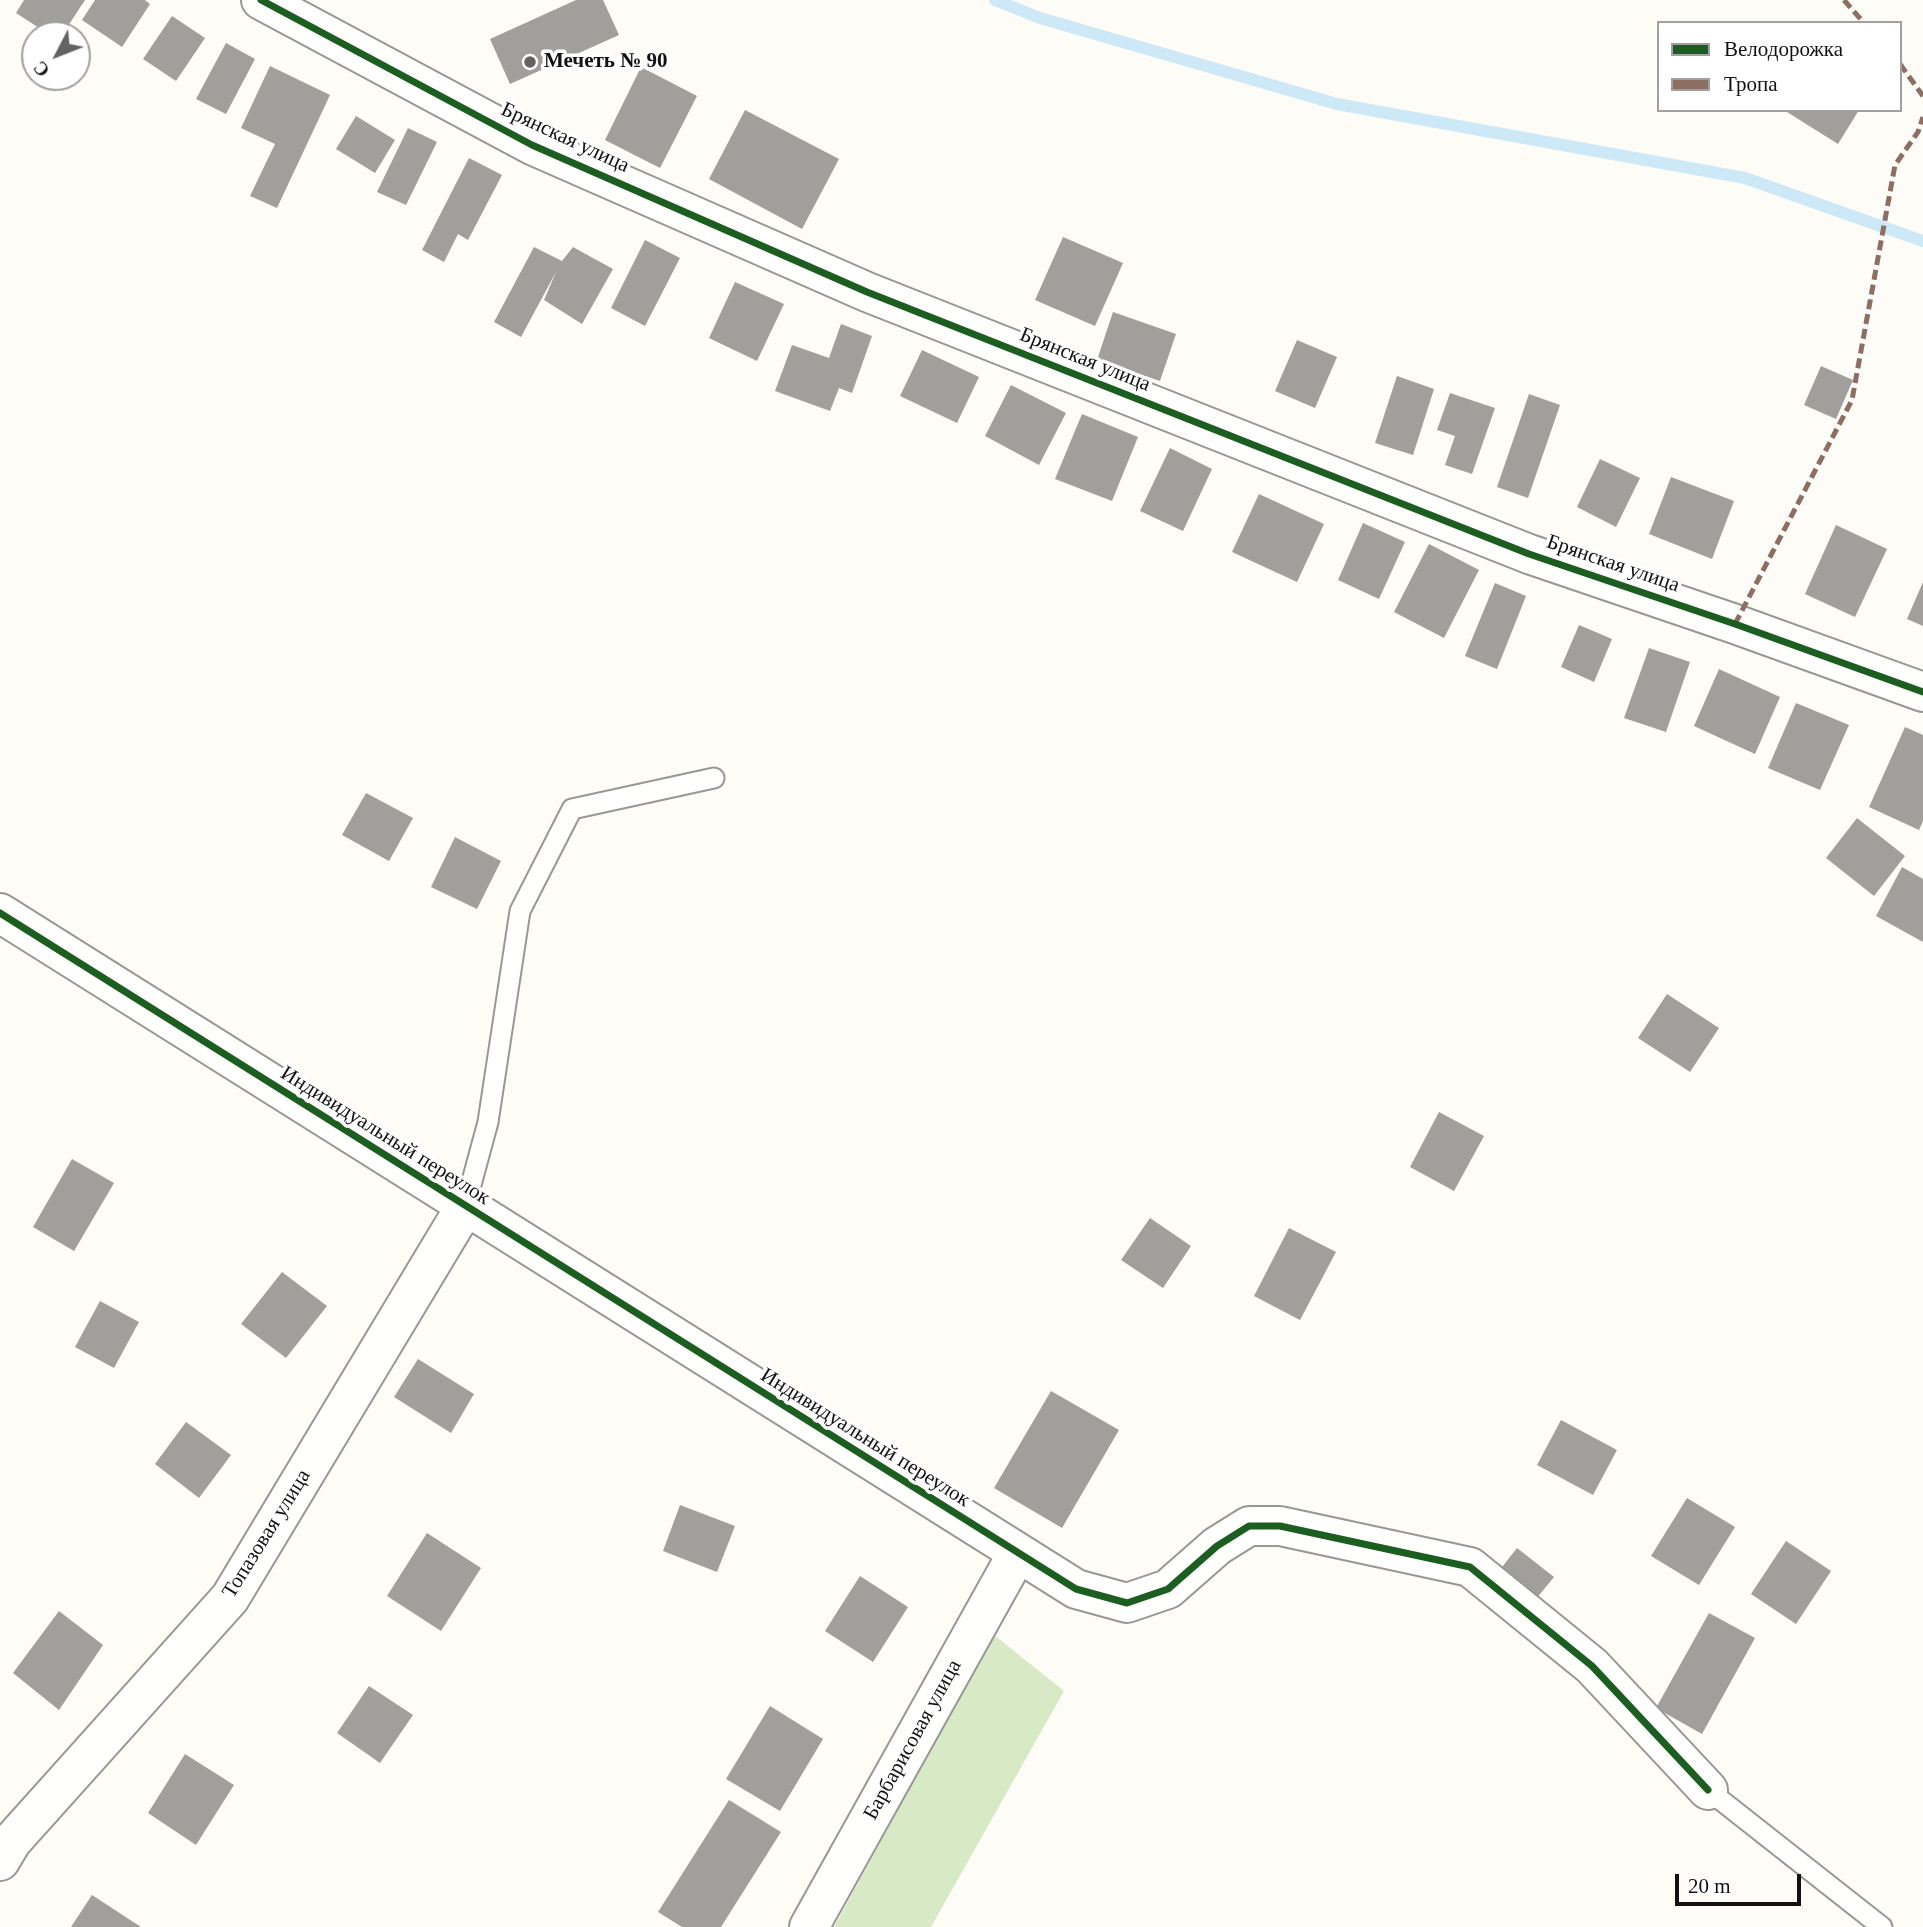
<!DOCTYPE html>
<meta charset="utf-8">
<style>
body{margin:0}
#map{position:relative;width:1923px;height:1927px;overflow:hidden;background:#fdfcf7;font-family:"Times New Roman",serif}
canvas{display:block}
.legend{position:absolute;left:1657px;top:21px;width:245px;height:91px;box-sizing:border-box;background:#fff;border:2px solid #a0a0a0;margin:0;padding:9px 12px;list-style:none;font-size:21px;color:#111}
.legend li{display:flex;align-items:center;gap:14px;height:35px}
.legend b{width:35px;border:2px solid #a0a0a0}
.north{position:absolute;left:21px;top:21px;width:70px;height:70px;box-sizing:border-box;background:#fff;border:2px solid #a0a0a0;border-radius:50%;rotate:228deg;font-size:19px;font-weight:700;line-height:28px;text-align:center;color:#111}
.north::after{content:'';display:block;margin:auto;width:24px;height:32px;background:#646362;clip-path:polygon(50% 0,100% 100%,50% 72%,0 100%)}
.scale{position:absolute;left:1675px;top:1874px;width:126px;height:32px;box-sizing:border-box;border:4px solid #111;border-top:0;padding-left:9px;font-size:21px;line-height:24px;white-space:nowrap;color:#111;-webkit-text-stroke:5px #fff;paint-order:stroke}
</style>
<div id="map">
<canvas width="1923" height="1927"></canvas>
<ul class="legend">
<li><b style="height:9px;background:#1b5e20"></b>Велодорожка</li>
<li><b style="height:9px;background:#8d6e63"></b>Тропа</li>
</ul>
<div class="north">С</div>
<div class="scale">20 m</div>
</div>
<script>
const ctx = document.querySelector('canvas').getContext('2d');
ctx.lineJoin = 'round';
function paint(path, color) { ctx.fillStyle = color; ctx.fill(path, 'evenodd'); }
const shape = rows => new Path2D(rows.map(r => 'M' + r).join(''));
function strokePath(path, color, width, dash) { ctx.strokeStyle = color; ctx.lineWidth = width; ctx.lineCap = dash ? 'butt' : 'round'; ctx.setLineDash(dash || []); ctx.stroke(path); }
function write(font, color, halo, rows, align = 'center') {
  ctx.font = font + ' "Times New Roman",serif'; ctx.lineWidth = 7; ctx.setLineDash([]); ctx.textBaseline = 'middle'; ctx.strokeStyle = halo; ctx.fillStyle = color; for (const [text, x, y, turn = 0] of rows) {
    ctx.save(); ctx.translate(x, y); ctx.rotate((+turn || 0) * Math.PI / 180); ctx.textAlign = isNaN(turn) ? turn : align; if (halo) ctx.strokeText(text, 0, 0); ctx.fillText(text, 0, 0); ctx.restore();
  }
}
const forest = shape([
 [994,1635,1064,1691,931,1927,834,1927]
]);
const stream = shape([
 [995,0,1040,18,1337,104,1745,178,1923,241]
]);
const building = shape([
 [24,0,85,0,62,35,50,35,16,13],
 [95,0,145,0,150,4,122,47,82,20],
 [576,0,603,0,619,35,510,84,490,39],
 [172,16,205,38,176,81,143,59],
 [226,43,255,59,226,114,196,99],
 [270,66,330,95,277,208,250,196,275,144,241,128],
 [641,67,697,96,660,168,605,140],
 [745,110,839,159,802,229,709,179],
 [1788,110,1859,110,1838,144,1787,112],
 [356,116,395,140,375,173,336,149],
 [408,128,437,142,406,205,377,192],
 [469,158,502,175,468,240,458,234,444,262,422,250],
 [1063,237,1123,263,1095,326,1035,300],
 [645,240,680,258,645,326,611,308],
 [534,247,562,261,573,247,613,269,582,324,544,300,556,272,521,337,494,322],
 [735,282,784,304,757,361,709,338],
 [1113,312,1176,334,1160,381,1097,360],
 [841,324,872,336,852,393,839,388,830,411,775,391,792,345,829,358],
 [1297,340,1337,357,1315,408,1275,391],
 [922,350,979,377,957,423,900,396],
 [1821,366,1853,380,1836,419,1804,405],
 [1397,376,1434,389,1413,455,1375,443],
 [1011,385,1066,413,1039,465,985,436],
 [1450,393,1495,408,1472,474,1445,465,1455,436,1437,430],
 [1529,394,1560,405,1528,498,1497,487],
 [1082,414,1138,437,1112,501,1055,479],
 [1170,448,1212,469,1183,531,1140,511],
 [1600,459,1640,478,1616,527,1577,507],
 [1671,477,1734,501,1712,559,1649,534],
 [1259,494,1324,524,1297,582,1232,552],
 [1363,523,1405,542,1379,599,1338,580],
 [1836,525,1887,549,1855,617,1805,594],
 [1429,544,1479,570,1444,638,1394,612],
 [1923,582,1923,626,1907,619],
 [1495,583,1526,596,1497,669,1465,656],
 [1579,625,1612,639,1594,682,1561,667],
 [1649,648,1690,662,1666,732,1624,718],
 [1719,669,1780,697,1755,754,1694,726],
 [1796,703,1849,725,1820,790,1768,768],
 [1905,727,1923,735,1923,821,1919,830,1869,807],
 [366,793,413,818,389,861,342,835],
 [1857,818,1905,856,1874,896,1826,858],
 [455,837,501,861,477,909,431,887],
 [1902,867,1923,879,1923,942,1876,916],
 [1667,994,1719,1028,1690,1072,1638,1038],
 [1439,1112,1484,1136,1454,1191,1410,1167],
 [72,1159,114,1183,74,1251,33,1227],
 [1150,1218,1191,1246,1163,1288,1121,1260],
 [1289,1228,1336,1252,1300,1320,1254,1296],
 [282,1272,327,1306,286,1358,241,1324],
 [100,1301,139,1322,114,1368,75,1347],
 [418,1359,474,1394,451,1433,394,1397],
 [1051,1391,1119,1430,1062,1528,994,1488],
 [1561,1420,1617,1450,1593,1495,1537,1465],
 [186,1422,231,1455,199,1498,155,1464],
 [1687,1498,1735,1527,1699,1585,1651,1556],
 [680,1505,735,1526,717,1572,663,1551],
 [427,1533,481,1568,441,1631,387,1596],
 [1786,1541,1831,1571,1796,1624,1751,1594],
 [1517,1548,1554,1577,1531,1605,1495,1576],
 [860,1576,908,1607,873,1662,825,1631],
 [59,1611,103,1645,59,1710,13,1673],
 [1709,1613,1755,1638,1702,1734,1656,1708],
 [369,1686,413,1715,380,1763,337,1733],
 [770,1706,823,1739,780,1811,726,1779],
 [185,1754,234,1785,196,1845,148,1813],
 [729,1800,781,1832,721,1927,682,1927,658,1912],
 [92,1895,141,1927,71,1927]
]);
const service = shape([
 [465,1207,488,1122,520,911,572,809,714,778],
 [1708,1790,1882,1927]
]);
const minor = shape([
 [261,0,532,145,867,292,1529,554,1735,624,1923,692],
 [0,913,1076,1589,1127,1603,1168,1589,1217,1546,1249,1526,1280,1526,1470,1567,1592,1666,1708,1790],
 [0,1861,12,1841,230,1598,465,1207],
 [809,1927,1017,1554]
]);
const quiet = shape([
 [1844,0,1864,23],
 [1900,64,1923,96],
 [1735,624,1852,400,1895,165,1918,132,1923,117]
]);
const cycleway = shape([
 [261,0,532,145,867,292,1529,554,1735,624,1923,692],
 [0,913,1076,1589,1127,1603,1168,1589,1217,1546,1249,1526,1280,1526,1470,1567,1592,1666,1708,1790]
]);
const markers = [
 [530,62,7,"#646362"]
];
const poiNames = [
 ["Мечеть № 90",544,62]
];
const streetNames = [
 ["Брянская улица",565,138,25],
 ["Брянская улица",1085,360,22],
 ["Брянская улица",1613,564,19],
 ["Индивидуальный переулок",385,1136,32],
 ["Индивидуальный переулок",865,1438,32],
 ["Топазовая улица",267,1534,-58],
 ["Барбарисовая улица",913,1740,-61]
];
paint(forest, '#d8eac5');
strokePath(stream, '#cde8f7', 12);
paint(building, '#a19f9c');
strokePath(service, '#979795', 23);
strokePath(minor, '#979795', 42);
strokePath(service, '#fffffe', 19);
strokePath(minor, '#fffffe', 38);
strokePath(quiet, '#8d6e63', 5, [10, 5]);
strokePath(cycleway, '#1b5e20', 7);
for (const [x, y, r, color] of markers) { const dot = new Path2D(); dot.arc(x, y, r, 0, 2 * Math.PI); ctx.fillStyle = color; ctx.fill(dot); strokePath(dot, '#fff', 2.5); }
write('bold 21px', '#111', '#fff', poiNames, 'left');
write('21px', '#111', '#fff', streetNames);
</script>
